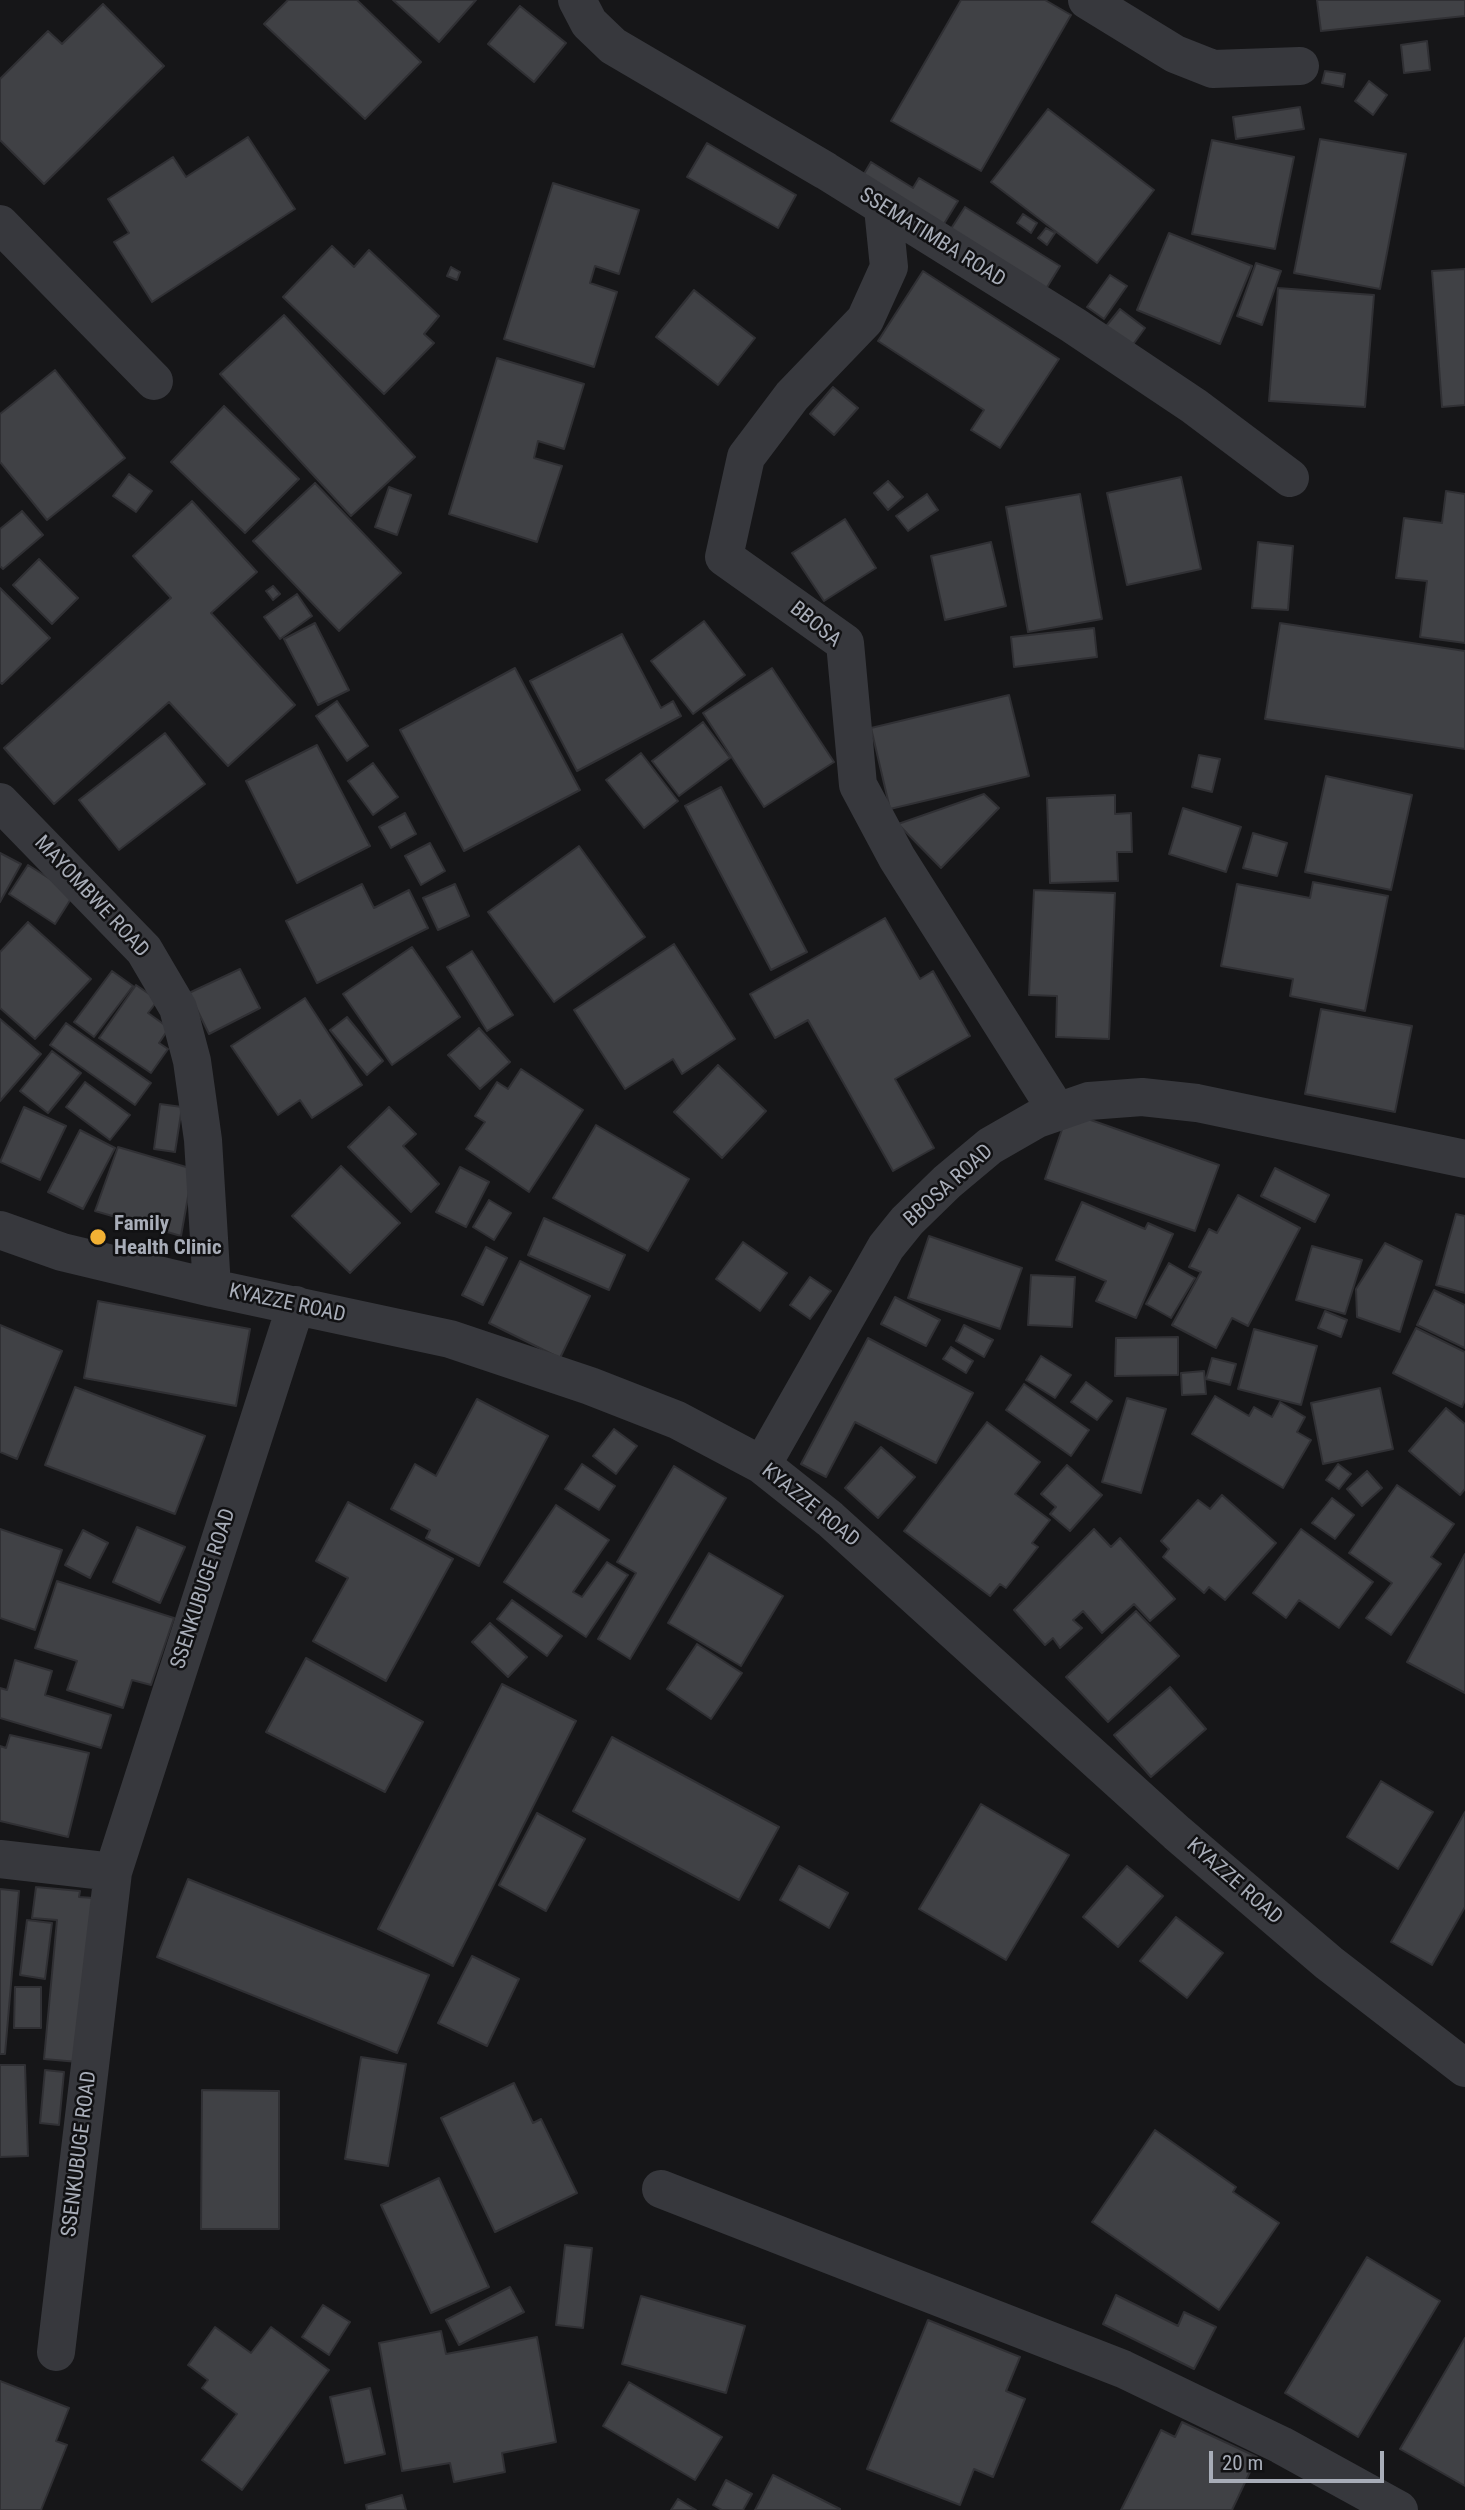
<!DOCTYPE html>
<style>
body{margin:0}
#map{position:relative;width:1465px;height:2510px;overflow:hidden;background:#161618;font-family:"Roboto Condensed",sans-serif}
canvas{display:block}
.scale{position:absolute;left:1209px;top:2451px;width:175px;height:32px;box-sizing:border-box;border:4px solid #a8adb8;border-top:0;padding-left:9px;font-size:21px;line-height:24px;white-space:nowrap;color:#a8adb8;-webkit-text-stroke:5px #111113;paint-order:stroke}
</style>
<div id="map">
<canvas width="1465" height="2510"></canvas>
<div class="scale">20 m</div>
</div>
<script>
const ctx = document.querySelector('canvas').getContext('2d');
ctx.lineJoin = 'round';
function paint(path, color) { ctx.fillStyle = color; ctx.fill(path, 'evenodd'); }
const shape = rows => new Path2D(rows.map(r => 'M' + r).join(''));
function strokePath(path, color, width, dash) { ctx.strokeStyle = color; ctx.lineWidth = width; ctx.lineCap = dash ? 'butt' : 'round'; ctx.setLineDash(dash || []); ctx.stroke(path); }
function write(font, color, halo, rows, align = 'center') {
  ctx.font = font + ' "Roboto Condensed",sans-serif'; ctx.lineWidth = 5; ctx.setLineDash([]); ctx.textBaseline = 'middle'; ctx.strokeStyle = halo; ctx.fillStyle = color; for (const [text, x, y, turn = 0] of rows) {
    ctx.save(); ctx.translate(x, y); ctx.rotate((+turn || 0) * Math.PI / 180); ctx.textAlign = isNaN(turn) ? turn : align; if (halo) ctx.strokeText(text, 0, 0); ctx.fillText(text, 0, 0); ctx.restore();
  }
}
const building = shape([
 [288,0,357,0,421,62,365,119,264,24,288,0],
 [393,0,476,0,439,42,393,0],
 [961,0,1045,0,1071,15,981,171,891,121,961,0],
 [1317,0,1465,0,1465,16,1321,31,1317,0],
 [103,4,164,66,44,184,0,140,0,79,48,31,62,44,103,4],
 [520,6,566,43,534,82,488,44,520,6],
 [1427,41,1430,70,1404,73,1401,45,1427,41],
 [1325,71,1345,74,1343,87,1322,83,1325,71],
 [1369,81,1387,95,1373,115,1355,101,1369,81],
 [1300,107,1304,129,1236,139,1233,117,1300,107],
 [1048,109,1154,190,1097,263,991,182,1048,109],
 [248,137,295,209,152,302,114,242,129,233,108,199,173,157,186,177,248,137],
 [1320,139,1406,154,1380,289,1294,273,1320,139],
 [1212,140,1294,157,1275,249,1192,234,1212,140],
 [707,143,796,195,778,228,687,177,707,143],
 [871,162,913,188,919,178,958,201,939,232,858,184,871,162],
 [553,183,639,210,619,274,595,266,590,283,617,292,594,367,504,339,553,183],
 [965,207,1060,266,1041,297,945,238,965,207],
 [1023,214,1037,223,1031,233,1017,223,1023,214],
 [1046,228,1055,233,1047,245,1038,238,1046,228],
 [1169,233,1252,266,1220,344,1137,310,1169,233],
 [332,246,354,267,369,250,439,316,424,334,434,343,384,394,283,297,332,246],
 [1256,263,1281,271,1262,325,1237,316,1256,263],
 [451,267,460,272,457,280,447,276,451,267],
 [1465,269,1465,405,1442,407,1432,271,1465,269],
 [923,271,1059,359,1000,448,971,430,984,410,878,341,923,271],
 [1110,275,1127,286,1104,319,1087,307,1110,275],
 [1278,288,1374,295,1365,407,1269,401,1278,288],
 [694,290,755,338,718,385,656,337,694,290],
 [1120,309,1145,328,1129,350,1103,330,1120,309],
 [284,315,415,457,351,516,220,374,284,315],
 [497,358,584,384,564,449,538,441,534,458,562,466,537,542,449,514,497,358],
 [55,370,125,458,47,520,0,462,0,414,55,370],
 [833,387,858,408,834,435,810,414,833,387],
 [224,406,299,479,245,533,171,462,224,406],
 [129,474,152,491,136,512,113,496,129,474],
 [1181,477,1201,569,1127,585,1107,493,1181,477],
 [888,481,903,497,888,510,874,493,888,481],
 [315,483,401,573,339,631,253,541,315,483],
 [389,487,411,495,397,535,375,527,389,487],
 [1446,491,1465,494,1465,643,1420,637,1427,581,1396,578,1404,518,1442,523,1446,491],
 [927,494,938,510,908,531,896,516,927,494],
 [1080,494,1102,619,1028,632,1006,507,1080,494],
 [192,501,257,572,211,613,295,705,228,766,169,702,54,804,4,748,171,598,133,556,192,501],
 [22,511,43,535,3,569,0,566,0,529,22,511],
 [845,519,876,568,824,601,792,553,845,519],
 [991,542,1006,606,945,620,931,556,991,542],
 [1258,542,1293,546,1288,610,1252,608,1258,542],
 [39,559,78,598,52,624,13,585,39,559],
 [273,586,280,594,273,600,266,591,273,586],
 [0,588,50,638,2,684,0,682,0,588],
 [297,594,312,616,280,639,264,617,297,594],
 [704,621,745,675,693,714,651,661,704,621],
 [315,623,349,690,318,705,284,639,315,623],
 [1280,623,1465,651,1465,749,1265,719,1280,623],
 [1094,628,1097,657,1014,667,1011,637,1094,628],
 [622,634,661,708,673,701,681,716,577,771,530,681,622,634],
 [515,668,580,790,464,851,400,730,515,668],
 [772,668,834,762,764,807,703,713,772,668],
 [1009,695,1029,776,890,809,871,728,1009,695],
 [337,701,368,746,347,761,316,716,337,701],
 [703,722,730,758,679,796,652,761,703,722],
 [165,733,205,784,119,850,79,800,165,733],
 [317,745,370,846,297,883,246,781,317,745],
 [641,753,678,801,644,828,606,780,641,753],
 [1199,755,1220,759,1212,792,1192,787,1199,755],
 [373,763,398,797,373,815,348,781,373,763],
 [1326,776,1412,795,1391,890,1305,872,1326,776],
 [721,787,807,952,771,970,685,806,721,787],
 [984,794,999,808,941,868,898,824,984,794],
 [1115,795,1115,814,1131,813,1132,852,1117,852,1118,881,1050,883,1047,798,1115,795],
 [1183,808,1241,827,1226,872,1169,854,1183,808],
 [405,813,416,834,391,848,379,827,405,813],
 [1253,833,1287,843,1277,876,1243,868,1253,833],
 [430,843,445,871,421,885,405,856,430,843],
 [579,846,645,937,554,1002,488,912,579,846],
 [0,853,21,864,0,902,0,853],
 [28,865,74,894,55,924,9,894,28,865],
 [1313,882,1388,896,1365,1011,1290,996,1293,979,1221,966,1237,884,1310,898,1313,882],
 [362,884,374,908,409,890,428,928,317,983,286,921,362,884],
 [455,884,469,916,438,930,423,898,455,884],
 [1034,890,1115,893,1109,1039,1056,1037,1057,996,1029,995,1034,890],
 [885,918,920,979,933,971,970,1036,895,1079,934,1148,893,1171,808,1020,775,1038,750,994,885,918],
 [28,922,91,979,35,1039,0,1008,0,952,28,922],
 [674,944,735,1039,682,1074,673,1059,625,1089,574,1010,674,944],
 [412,947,460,1017,392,1065,343,994,412,947],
 [472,951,513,1015,487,1031,447,967,472,951],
 [240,969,260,1008,209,1034,189,993,240,969],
 [112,971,133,986,94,1037,74,1022,112,971],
 [136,985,158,1000,148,1013,169,1028,159,1043,168,1049,151,1073,99,1038,136,985],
 [305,998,362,1085,312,1118,300,1100,278,1115,231,1046,305,998],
 [1321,1009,1412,1026,1395,1112,1305,1094,1321,1009],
 [347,1017,383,1061,367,1075,330,1030,347,1017],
 [0,1019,41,1054,0,1101,0,1019],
 [66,1023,151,1083,135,1105,50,1045,66,1023],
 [479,1028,510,1062,480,1089,448,1055,479,1028],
 [52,1051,81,1073,48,1113,20,1091,52,1051],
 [718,1065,766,1111,722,1158,674,1112,718,1065],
 [521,1069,583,1110,529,1192,466,1149,485,1122,475,1116,497,1082,508,1089,521,1069],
 [85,1082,130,1115,110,1140,66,1107,85,1082],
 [160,1104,182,1107,175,1152,154,1149,160,1104],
 [24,1107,66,1126,40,1180,0,1162,24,1107],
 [389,1107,416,1134,403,1146,439,1184,411,1212,348,1147,389,1107],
 [1068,1112,1219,1165,1195,1231,1045,1179,1068,1112],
 [596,1125,689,1179,648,1251,553,1198,596,1125],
 [80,1130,115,1148,83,1209,48,1192,80,1130],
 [118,1147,193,1169,181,1236,95,1211,118,1147],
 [341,1166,400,1223,350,1273,292,1216,341,1166],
 [460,1167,489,1182,466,1227,436,1212,460,1167],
 [1275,1168,1329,1195,1315,1222,1261,1196,1275,1168],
 [1238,1195,1300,1228,1248,1326,1232,1318,1216,1348,1172,1325,1201,1272,1189,1267,1209,1229,1217,1233,1238,1195],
 [489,1200,511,1213,494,1240,473,1227,489,1200],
 [1082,1202,1145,1229,1148,1223,1173,1234,1136,1318,1096,1301,1106,1281,1056,1260,1082,1202],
 [1456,1214,1465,1216,1465,1293,1436,1285,1456,1214],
 [544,1218,625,1255,609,1290,528,1255,544,1218],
 [929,1236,1022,1268,1000,1329,908,1298,929,1236],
 [743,1242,787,1273,760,1311,716,1279,743,1242],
 [1385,1243,1422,1261,1400,1332,1357,1317,1356,1289,1385,1243],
 [1312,1246,1362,1260,1345,1314,1296,1300,1312,1246],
 [486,1247,507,1258,483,1305,462,1295,486,1247],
 [520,1261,590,1296,560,1358,489,1323,520,1261],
 [1169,1263,1195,1278,1171,1318,1146,1304,1169,1263],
 [1031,1275,1075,1277,1072,1327,1028,1325,1031,1275],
 [810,1277,831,1291,810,1319,790,1305,810,1277],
 [1434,1290,1465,1305,1465,1348,1417,1325,1434,1290],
 [895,1297,940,1320,926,1346,881,1324,895,1297],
 [98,1301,250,1329,236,1406,84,1378,98,1301],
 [1325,1311,1347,1320,1341,1337,1318,1328,1325,1311],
 [0,1325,62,1351,17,1459,0,1452,0,1325],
 [964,1325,993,1340,984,1357,956,1341,964,1325],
 [1416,1328,1465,1352,1465,1400,1462,1407,1393,1373,1416,1328],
 [1254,1329,1317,1346,1301,1405,1238,1389,1254,1329],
 [1178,1337,1178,1375,1115,1376,1116,1338,1178,1337],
 [868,1338,973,1393,936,1463,855,1422,826,1477,801,1464,868,1338],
 [951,1347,973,1361,966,1373,943,1359,951,1347],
 [1041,1356,1071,1375,1055,1398,1026,1380,1041,1356],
 [1212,1358,1236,1364,1230,1385,1206,1379,1212,1358],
 [1204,1371,1206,1394,1182,1395,1181,1373,1204,1371],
 [1086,1382,1112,1401,1097,1420,1071,1402,1086,1382],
 [1024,1384,1089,1430,1071,1456,1006,1410,1024,1384],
 [75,1387,205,1436,175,1514,45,1465,75,1387],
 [1380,1388,1393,1449,1323,1464,1311,1403,1380,1388],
 [1215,1396,1249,1416,1254,1407,1272,1417,1280,1402,1305,1417,1297,1432,1311,1440,1283,1488,1192,1434,1215,1396],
 [1127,1398,1166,1409,1141,1493,1102,1482,1127,1398],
 [477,1399,548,1436,479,1566,426,1538,430,1530,391,1509,415,1464,436,1476,477,1399],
 [1446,1408,1465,1424,1465,1489,1460,1495,1409,1451,1446,1408],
 [987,1422,1040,1462,1015,1494,1050,1520,1032,1543,1038,1547,1006,1588,1000,1584,990,1596,904,1531,987,1422],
 [614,1429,637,1446,616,1474,593,1456,614,1429],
 [881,1447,915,1477,878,1518,845,1488,881,1447],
 [582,1464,615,1486,599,1510,565,1489,582,1464],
 [1338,1464,1351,1474,1339,1489,1326,1480,1338,1464],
 [1067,1465,1102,1495,1070,1531,1050,1514,1056,1507,1041,1494,1067,1465],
 [674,1466,726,1498,630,1659,598,1639,636,1573,617,1562,674,1466],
 [1367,1471,1382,1488,1362,1506,1347,1489,1367,1471],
 [1397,1485,1454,1524,1431,1557,1441,1564,1391,1635,1366,1618,1392,1583,1349,1553,1397,1485],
 [1222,1495,1276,1543,1225,1600,1209,1587,1204,1593,1163,1557,1169,1549,1161,1541,1198,1500,1210,1509,1222,1495],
 [1332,1498,1354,1515,1335,1539,1312,1523,1332,1498],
 [348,1502,453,1559,386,1681,313,1641,348,1578,316,1561,348,1502],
 [556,1505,609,1540,573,1592,582,1597,607,1562,628,1575,586,1637,504,1582,556,1505],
 [137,1527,185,1547,160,1603,113,1582,137,1527],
 [0,1529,62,1550,35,1630,0,1618,0,1529],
 [1094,1529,1111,1547,1120,1538,1175,1599,1150,1621,1134,1604,1102,1633,1083,1611,1073,1620,1082,1628,1060,1648,1053,1638,1045,1645,1014,1610,1094,1529],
 [1301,1529,1373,1582,1339,1628,1299,1600,1286,1618,1253,1593,1301,1529],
 [83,1530,108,1543,90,1578,65,1565,83,1530],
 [709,1553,783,1596,741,1666,668,1623,709,1553],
 [1465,1554,1465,1693,1407,1662,1465,1554],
 [57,1581,174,1618,151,1685,132,1680,123,1708,67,1690,77,1661,35,1648,57,1581],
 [512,1600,562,1636,547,1656,497,1619,512,1600],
 [1136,1611,1179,1656,1108,1722,1066,1677,1136,1611],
 [490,1623,527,1657,508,1677,472,1642,490,1623],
 [697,1644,742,1673,711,1719,667,1689,697,1644],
 [306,1658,423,1722,385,1792,266,1732,306,1658],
 [15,1660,52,1671,45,1695,111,1715,101,1748,0,1718,0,1688,7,1690,15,1660],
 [502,1684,576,1721,453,1966,378,1929,502,1684],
 [1170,1687,1206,1729,1151,1777,1114,1735,1170,1687],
 [10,1735,89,1753,68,1837,0,1821,0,1746,6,1748,10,1735],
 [612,1737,779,1827,739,1900,573,1811,612,1737],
 [1381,1781,1433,1812,1398,1869,1347,1837,1381,1781],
 [981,1804,1069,1855,1006,1960,919,1909,981,1804],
 [1465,1812,1465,1907,1432,1965,1391,1942,1465,1812],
 [537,1813,585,1839,546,1911,499,1885,537,1813],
 [799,1866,848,1893,829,1928,780,1900,799,1866],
 [1127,1866,1163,1896,1118,1947,1083,1917,1127,1866],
 [188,1879,429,1975,397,2053,157,1957,188,1879],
 [36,1887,80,1891,79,1897,94,1898,78,2062,44,2059,57,1920,32,1918,36,1887],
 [0,1889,19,1891,5,2054,0,2054,0,1889],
 [1176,1917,1223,1953,1187,1998,1140,1961,1176,1917],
 [27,1920,52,1923,45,1979,20,1975,27,1920],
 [472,1956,519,1979,487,2046,438,2023,472,1956],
 [15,1987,41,1987,41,2028,14,2028,15,1987],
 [361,2057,406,2064,388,2166,345,2159,361,2057],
 [0,2065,25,2065,28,2156,0,2157,0,2065],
 [45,2070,64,2072,59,2125,40,2123,45,2070],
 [514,2083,533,2123,541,2119,577,2193,495,2232,441,2118,514,2083],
 [202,2090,279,2091,279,2229,201,2229,202,2090],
 [1155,2130,1236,2187,1233,2192,1279,2223,1219,2310,1092,2222,1155,2130],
 [439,2178,489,2287,431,2313,381,2205,439,2178],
 [565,2245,592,2248,583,2328,556,2325,565,2245],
 [1367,2257,1440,2301,1358,2437,1285,2393,1367,2257],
 [510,2287,524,2312,459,2345,446,2320,510,2287],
 [1116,2295,1178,2326,1184,2312,1216,2327,1194,2369,1103,2324,1116,2295],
 [641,2296,745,2326,726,2393,622,2364,641,2296],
 [323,2305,350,2322,329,2355,302,2337,323,2305],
 [928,2320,1020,2357,1006,2391,1025,2399,993,2477,974,2469,960,2505,867,2469,928,2320],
 [215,2327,251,2353,271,2327,329,2370,242,2490,202,2460,237,2414,202,2388,208,2380,188,2365,215,2327],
 [441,2331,446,2354,537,2337,556,2442,502,2453,505,2472,454,2482,450,2463,402,2471,379,2343,441,2331],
 [1465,2338,1465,2486,1400,2449,1465,2338],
 [0,2381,69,2408,56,2441,67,2445,41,2510,0,2510,0,2381],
 [629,2382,722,2437,695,2480,603,2426,629,2382],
 [370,2388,385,2454,345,2463,330,2397,370,2388],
 [1182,2422,1257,2457,1232,2510,1121,2510,1161,2430,1175,2437,1182,2422],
 [773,2475,840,2509,839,2510,755,2510,773,2475],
 [726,2480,752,2494,743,2510,722,2510,713,2505,726,2480],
 [402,2495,406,2510,367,2510,366,2505,402,2495],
 [678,2499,696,2510,671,2510,678,2499]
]);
const street = shape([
 [577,0,589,23,613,46,826,171,1073,325,1194,406,1290,478],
 [1087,0,1175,54,1213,69,1300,66],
 [883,208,889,267,865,320,792,396,746,457,724,557,845,643,858,785,897,858,1057,1111],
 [0,224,154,381],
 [0,802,144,950,178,1008,192,1061,203,1140,212,1288],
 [0,1230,62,1252,212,1288,450,1339,590,1386,677,1420,762,1465,830,1519,1177,1833,1329,1963,1465,2068],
 [762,1465,886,1247,907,1221,947,1182,990,1146,1037,1119,1089,1101,1142,1097,1197,1103,1465,1159],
 [0,1859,113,1872],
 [661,2189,1123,2369,1281,2445,1399,2510],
 [56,2352,113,1872,296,1305]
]);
const markers = [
 [98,1237,9,"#f2b134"]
];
const streetNames = [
 ["SSEMATIMBA ROAD",932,238,32],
 ["BBOSA",815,625,39],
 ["MAYOMBWE ROAD",91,897,47],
 ["BBOSA ROAD",949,1186,-42],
 ["KYAZZE ROAD",287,1304,12],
 ["KYAZZE ROAD",810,1506,39],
 ["SSENKUBUGE ROAD",204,1589,-72],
 ["KYAZZE ROAD",1234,1882,41],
 ["SSENKUBUGE ROAD",80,2154,-83]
];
const poiNames = [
 ["Family",114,1225],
 ["Health Clinic",114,1249]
];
paint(building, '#404145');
strokePath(building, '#303034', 2);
strokePath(street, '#37383d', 38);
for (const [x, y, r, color] of markers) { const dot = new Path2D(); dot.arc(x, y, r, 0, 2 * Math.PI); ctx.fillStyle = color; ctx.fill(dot); strokePath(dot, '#111113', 2.5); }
write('21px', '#a8adb8', '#111113', streetNames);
write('bold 21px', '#a8adb8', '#111113', poiNames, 'left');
</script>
